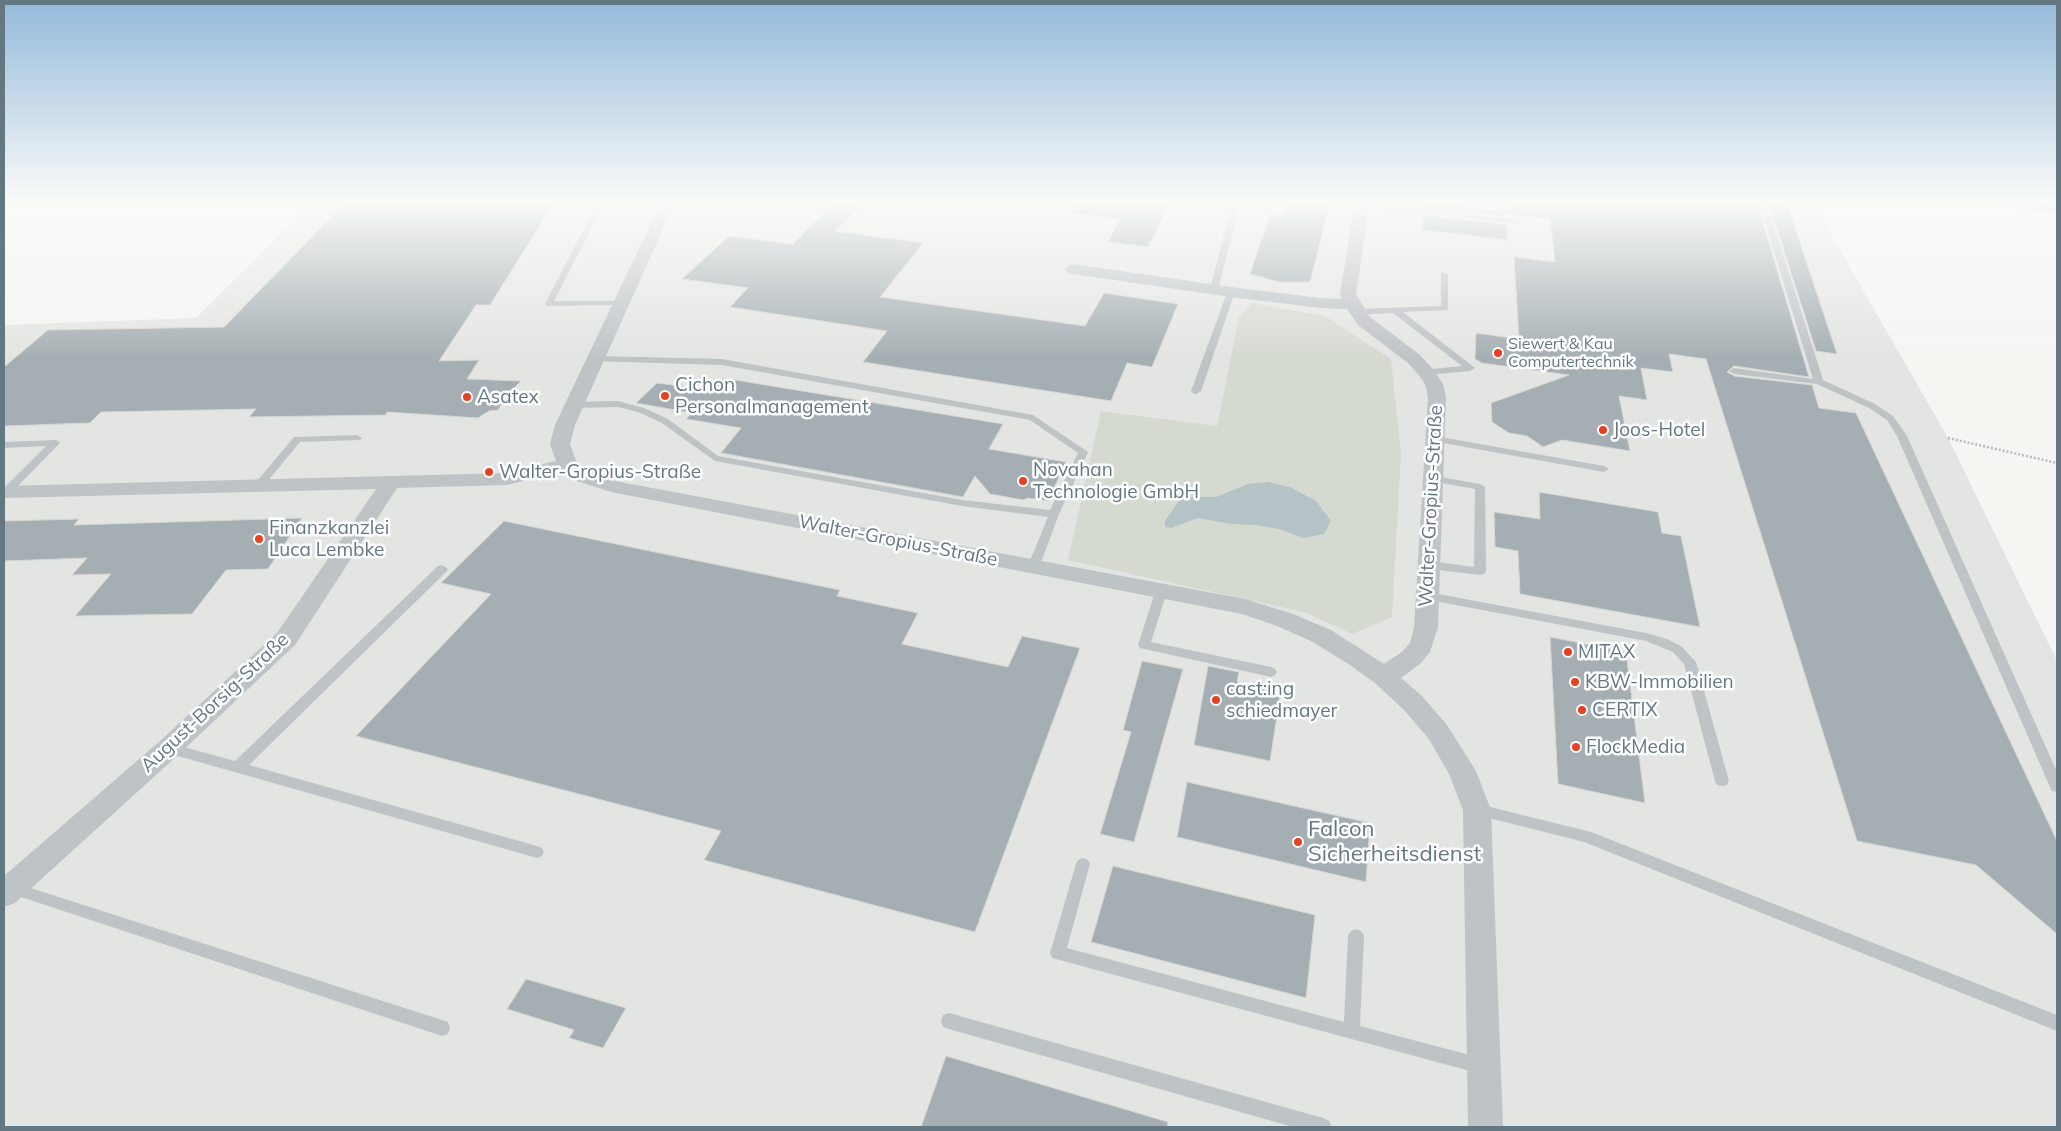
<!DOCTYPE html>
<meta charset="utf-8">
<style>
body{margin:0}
#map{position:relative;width:2061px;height:1131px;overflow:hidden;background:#f5f5f2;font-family:Mulish,sans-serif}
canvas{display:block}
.frame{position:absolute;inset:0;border:5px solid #647883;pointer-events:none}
</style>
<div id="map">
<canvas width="2061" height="1131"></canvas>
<div class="frame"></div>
</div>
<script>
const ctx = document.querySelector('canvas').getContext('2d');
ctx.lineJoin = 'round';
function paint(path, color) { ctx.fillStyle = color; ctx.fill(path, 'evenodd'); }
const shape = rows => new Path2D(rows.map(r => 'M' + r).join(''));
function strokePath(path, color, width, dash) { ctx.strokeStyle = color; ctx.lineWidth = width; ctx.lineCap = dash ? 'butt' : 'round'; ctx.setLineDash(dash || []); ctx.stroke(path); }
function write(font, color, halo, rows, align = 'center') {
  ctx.font = font + ' Mulish,sans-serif'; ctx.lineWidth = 5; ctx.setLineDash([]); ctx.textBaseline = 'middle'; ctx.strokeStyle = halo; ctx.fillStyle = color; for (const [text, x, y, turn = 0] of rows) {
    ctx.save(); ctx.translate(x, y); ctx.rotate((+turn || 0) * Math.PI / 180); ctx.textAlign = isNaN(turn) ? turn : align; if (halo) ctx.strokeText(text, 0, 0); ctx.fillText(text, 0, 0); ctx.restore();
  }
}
const built = shape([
 [315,200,1811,200,1948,438,2057,661,2057,1127,4,1127,4,325,196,318]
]);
const green = shape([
 [1252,303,1325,316,1391,359,1401,454,1392,617,1352,634,1304,612,1068,560,1101,411,1217,426,1239,317]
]);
const water = shape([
 [1268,482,1290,487,1316,501,1331,521,1324,534,1303,538,1279,529,1255,525,1231,524,1198,518,1171,528,1165,527,1165,521,1179,501,1189,497,1216,497,1248,484]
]);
const building = shape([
 [348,200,556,200,490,305,476,305,439,361,479,360,467,379,521,381,506,396,498,410,489,411,478,418,387,412,386,415,249,417,256,409,101,412,90,423,4,426,4,367,48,330,224,327,348,200],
 [837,200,867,200,835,231,923,243,880,297,1085,326,1104,293,1178,304,1152,367,1127,363,1111,401,863,362,887,331,730,307,748,288,682,279,729,236,793,244,837,200],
 [1072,200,1171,200,1148,247,1108,242,1120,219,1071,213,1072,200],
 [1287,200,1331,200,1310,282,1279,282,1250,274,1270,214,1282,216,1287,200],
 [1423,200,1440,200,1445,204,1503,211,1508,209,1508,205,1480,200,1628,200,1669,205,1667,200,1736,200,1757,202,1809,377,1734,366,1727,372,1734,376,1812,385,1819,408,1856,413,2057,841,2057,934,1976,865,1857,841,1706,359,1669,354,1673,372,1641,368,1647,400,1619,396,1630,451,1562,440,1543,447,1527,436,1509,433,1492,422,1491,403,1569,375,1482,363,1475,359,1476,333,1519,339,1514,257,1555,262,1550,219,1506,214,1506,217,1423,207,1423,200],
 [1769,204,1788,206,1837,354,1816,351,1769,204],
 [1423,215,1506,224,1508,240,1422,230,1423,215],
 [723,378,1003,424,989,449,1066,462,1048,501,1028,498,1023,500,990,494,975,476,963,497,721,453,741,428,686,419,692,413,636,403,657,383,712,390,723,378],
 [1539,492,1658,512,1662,533,1681,536,1700,627,1520,594,1518,551,1495,547,1494,512,1540,519,1539,492],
 [302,518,268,569,226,570,192,614,75,616,111,574,72,575,87,558,4,561,4,521,79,519,74,525,302,518],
 [504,521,840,590,837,596,918,613,902,644,1008,667,1022,636,1080,648,975,932,704,860,721,831,356,736,491,594,441,583,504,521],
 [1550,637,1626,652,1645,803,1558,784,1550,637],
 [1142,661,1183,669,1134,842,1100,834,1131,732,1123,730,1142,661],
 [1208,666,1239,672,1237,682,1281,690,1270,761,1194,745,1208,666],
 [1187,782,1370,823,1366,882,1177,837,1187,782],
 [1113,866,1315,915,1306,998,1091,942,1113,866],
 [526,979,626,1008,603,1048,569,1038,574,1030,507,1009,526,979],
 [946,1056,1168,1122,1167,1127,921,1127,946,1056]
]);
const path = shape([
 [1948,438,2057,463]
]);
const service = shape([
 [599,200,606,200,554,301,622,301,626,303,622,305,546,306,545,304,599,200],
 [792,200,810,200,813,202,809,204,792,200],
 [1233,200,1241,200,1218,289,1214,291,1210,289,1233,200],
 [1442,200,1464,200,1503,205,1507,207,1503,209,1445,202,1442,200],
 [1758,200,1766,200,1823,380,1875,404,1893,416,1907,436,2057,772,2057,792,2052,791,2050,787,1897,436,1887,420,1869,408,1817,384,1734,374,1729,371,1734,368,1813,379,1758,200],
 [1359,202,1520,220,1524,222,1520,224,1362,206,1359,206,1359,202],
 [1441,272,1448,274,1448,310,1403,312,1475,368,1470,371,1426,375,1421,372,1423,370,1462,366,1393,313,1357,315,1353,312,1357,309,1441,306,1441,272],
 [1228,290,1235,292,1201,391,1196,394,1193,393,1191,391,1228,290],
 [595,356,722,359,1033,415,1088,452,1059,514,1039,568,1033,572,1027,568,1048,517,962,506,715,461,662,423,638,412,618,407,574,408,569,405,574,402,618,401,644,408,668,419,718,456,962,500,1050,510,1078,453,1030,420,722,365,592,361,592,357,595,356],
 [357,435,362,438,360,440,300,442,262,488,258,489,253,486,294,437,357,435],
 [1435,436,1604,466,1609,469,1604,472,1432,441,1430,439,1435,436],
 [55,440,58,441,60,443,58,445,10,494,4,495,4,488,46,446,4,448,4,442,55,440],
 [1434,476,1480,484,1485,487,1486,571,1484,574,1480,575,1429,569,1423,565,1429,561,1474,567,1475,489,1430,481,1429,479,1434,476],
 [442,565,448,569,446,572,249,765,537,846,542,848,544,852,542,856,537,858,164,752,162,748,164,744,169,743,235,761,438,566,442,565],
 [1161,588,1167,592,1151,642,1271,667,1275,669,1277,672,1275,675,1271,677,1140,648,1138,645,1155,592,1161,588],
 [1428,592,1646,633,1667,639,1681,646,1696,662,1729,781,1727,785,1722,786,1717,785,1715,781,1684,664,1673,652,1646,641,1424,599,1422,596,1424,593,1428,592],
 [1478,804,1591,832,2057,1015,2057,1031,1584,842,1473,814,1471,810,1473,806,1478,804],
 [1083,858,1088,860,1090,864,1067,948,1344,1022,1348,936,1351,931,1356,929,1361,931,1364,936,1360,1026,1481,1058,1487,1060,1489,1066,1487,1072,1481,1074,1052,958,1050,953,1076,864,1078,860,1083,858],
 [12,882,442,1020,448,1022,450,1028,448,1034,442,1036,12,894,7,893,5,888,7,883,12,882],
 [949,1013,1323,1118,1329,1121,1332,1127,1293,1127,949,1029,943,1027,941,1021,943,1015,949,1013]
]);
const minor = shape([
 [662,200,676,200,575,425,570,444,576,461,591,473,615,481,1245,599,1293,614,1331,630,1384,664,1402,652,1410,643,1414,627,1428,397,1425,384,1419,375,1408,363,1358,325,1347,309,1320,308,1231,297,1073,274,1067,272,1065,269,1067,266,1073,264,1231,287,1320,298,1342,299,1340,294,1356,200,1370,200,1356,294,1370,317,1420,355,1432,368,1443,384,1446,397,1438,627,1430,652,1420,664,1401,678,1422,696,1447,725,1476,771,1491,810,1503,1127,1468,1127,1463,810,1449,774,1429,739,1404,710,1375,683,1350,665,1313,642,1277,626,1242,614,611,492,577,481,563,471,507,485,397,488,295,645,178,755,15,903,4,907,4,876,160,741,277,633,376,489,4,498,4,486,507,473,556,461,550,444,555,425,662,200],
 [1981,200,2019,200,2057,206,2057,214,1988,204,1981,200]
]);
const markers = [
 [1498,353,5,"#e54122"],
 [665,396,5,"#e54122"],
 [467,397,5,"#e54122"],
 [1603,430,5,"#e54122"],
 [489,472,5,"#e54122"],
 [1023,481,5,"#e54122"],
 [259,539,5,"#e54122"],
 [1568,652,5,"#e54122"],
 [1575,682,5,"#e54122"],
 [1216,700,5,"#e54122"],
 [1582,710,5,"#e54122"],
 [1576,747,5,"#e54122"],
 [1298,842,5,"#e54122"]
];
const farPoinames = [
 ["Siewert & Kau",1508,344],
 ["Computertechnik",1508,362]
];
const poiNames = [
 ["Cichon",675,385],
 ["Personalmanagement",675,407],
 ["Asatex",477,397],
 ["Joos-Hotel",1613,430],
 ["Novahan",1033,470],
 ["Technologie GmbH",1033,492],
 ["Walter-Gropius-Straße",499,472],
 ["Finanzkanzlei",269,528],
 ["Luca Lembke",269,550],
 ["MITAX",1578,652],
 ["KBW-Immobilien",1585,682],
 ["cast:ing",1226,689],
 ["schiedmayer",1226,711],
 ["CERTIX",1592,710],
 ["FlockMedia",1586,747]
];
const streetNames = [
 ["Walter-Gropius-Straße",1431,506,-87],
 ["Walter-Gropius-Straße",898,541,11],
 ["August-Borsig-Straße",215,703,-43]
];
const nearPoinames = [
 ["Falcon",1308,829],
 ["Sicherheitsdienst",1308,854]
];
paint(built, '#e3e5e3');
paint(green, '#d5dad1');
paint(water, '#b5c3c6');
paint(building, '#a5afb3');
strokePath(building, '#d7d6d4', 1);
strokePath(path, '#b8bbbd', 2.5, [2, 2]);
paint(service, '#bec3c6');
paint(minor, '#bec3c6');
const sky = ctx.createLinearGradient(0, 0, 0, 359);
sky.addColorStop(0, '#93bada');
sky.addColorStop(0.56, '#fafaf9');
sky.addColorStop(1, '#fafaf900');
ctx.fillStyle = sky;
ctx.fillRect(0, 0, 2061, 359);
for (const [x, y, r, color] of markers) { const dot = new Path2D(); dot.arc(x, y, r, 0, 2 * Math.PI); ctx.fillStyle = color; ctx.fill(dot); strokePath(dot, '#fff', 2); }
write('16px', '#647883', '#fff', farPoinames, 'left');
write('19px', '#647883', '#fff', poiNames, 'left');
write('19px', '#647883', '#fff', streetNames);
write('22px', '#647883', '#fff', nearPoinames, 'left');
</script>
